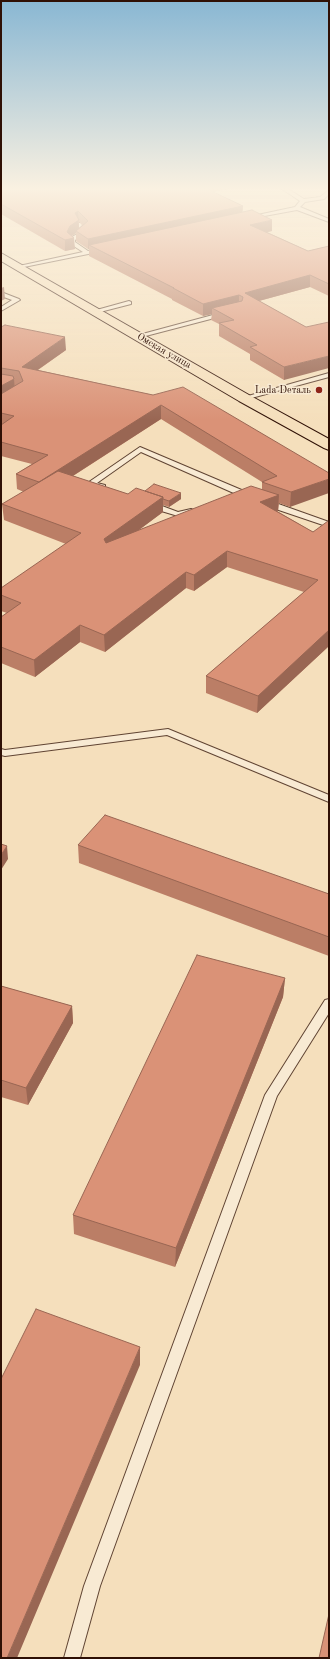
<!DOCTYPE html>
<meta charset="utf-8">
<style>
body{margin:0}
#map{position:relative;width:330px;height:1659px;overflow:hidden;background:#f5dfbc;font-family:"Old Standard TT",serif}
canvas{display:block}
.frame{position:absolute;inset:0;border:2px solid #2f1005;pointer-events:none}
</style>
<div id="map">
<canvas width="330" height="1659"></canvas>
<div class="frame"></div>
</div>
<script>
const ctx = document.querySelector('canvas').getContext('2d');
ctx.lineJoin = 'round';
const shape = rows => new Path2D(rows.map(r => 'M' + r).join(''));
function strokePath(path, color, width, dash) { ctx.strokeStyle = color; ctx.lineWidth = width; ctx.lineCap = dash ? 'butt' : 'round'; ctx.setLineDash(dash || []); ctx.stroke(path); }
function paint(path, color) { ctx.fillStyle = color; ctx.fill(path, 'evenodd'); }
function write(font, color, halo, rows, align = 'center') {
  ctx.font = font + ' "Old Standard TT",serif'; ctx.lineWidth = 3; ctx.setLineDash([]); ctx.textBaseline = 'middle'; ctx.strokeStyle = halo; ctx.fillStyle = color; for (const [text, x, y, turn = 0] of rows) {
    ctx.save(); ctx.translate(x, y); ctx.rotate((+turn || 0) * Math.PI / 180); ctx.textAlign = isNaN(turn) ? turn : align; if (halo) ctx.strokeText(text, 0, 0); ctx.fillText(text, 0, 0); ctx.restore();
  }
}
const service = shape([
 [279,187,285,187,304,199,320,197,329,190,329,194,324,199,305,202,300,207,329,219,329,222,297,210,248,219,248,217,295,207,300,201,279,187],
 [77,223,81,223,87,231,75,240,75,242,88,251,101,248,104,250,103,251,19,268,19,266,83,252,69,243,71,238,81,231,77,223],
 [1,292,19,299,20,300,1,311,1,307,12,300,1,296,1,292],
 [129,301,131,302,131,304,96,313,93,311,129,301],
 [224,312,226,313,226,315,138,338,135,336,224,312],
 [329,373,329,377,244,400,241,398,329,373],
 [140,447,251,494,252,496,251,498,245,498,141,452,97,483,105,485,105,489,89,486,89,482,140,447],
 [264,501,270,501,329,522,329,527,264,505,264,501],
 [148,503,154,503,178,512,191,509,195,511,178,516,148,507,148,503],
 [168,729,329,795,329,802,167,735,5,756,1,755,1,749,5,750,168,729],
 [329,999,329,1013,277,1096,100,1586,80,1658,64,1658,84,1586,265,1095,325,1000,329,999]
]);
const primary = shape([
 [1,253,249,395,329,439,329,450,324,448,239,401,1,261,1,253]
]);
const wall = shape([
 [1,187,236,187,213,192,243,206,242,212,272,231,267,232,308,251,329,246,329,296,310,287,259,301,306,327,284,380,250,360,250,354,219,336,219,324,211,320,212,314,203,316,172,300,172,299,89,256,89,249,88,249,76,241,76,233,72,236,75,249,65,251,1,214],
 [79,222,82,225,79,228],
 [1,327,66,350,38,370,153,395,329,473,290,507,279,503,278,511,277,511,313,532,329,646,257,713,206,693,206,676,304,592,227,567,194,591,186,588,105,652,80,642,35,677,1,663,1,617,7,613,1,611,1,588,66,544,4,520,2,504,24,492,17,489,16,474,32,464,1,456],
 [161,419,262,482,262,489,139,530,163,512,163,505,169,507,181,499,145,491,128,494,73,476],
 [78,845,329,894,329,956,79,863],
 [285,978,283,997,175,1267,74,1234,73,1215],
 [1,986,72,1006,73,1023,28,1105,1,1097]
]);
const shadedWall = shape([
 [199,187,236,187,199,195],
 [243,206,242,217,89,245,89,249,88,249,88,239],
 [78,211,79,231,76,231,76,233,70,237,74,238,75,249,65,251,65,240,67,232,75,213],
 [272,220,272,231,250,236,250,225],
 [310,275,310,287,244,305,245,293],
 [4,287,5,299,1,301,1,288],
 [239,295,239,307,212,308,212,314,203,316,203,304],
 [65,337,66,350,23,380,22,367],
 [329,356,329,368,284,380,284,367],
 [14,379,15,392,1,400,1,386],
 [161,405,161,419,40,497,39,482],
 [329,479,329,493,290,507,291,492],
 [181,493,181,499,169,507,169,501],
 [279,495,278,511,259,518,260,502],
 [163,497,163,512,105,555,104,539],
 [227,551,227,567,194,591,194,575],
 [186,572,186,588,105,652,104,635],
 [80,625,80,642,35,677,34,660],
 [329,630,329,646,257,713,258,696],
 [7,846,8,859,1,870,1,855],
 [285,978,283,997,175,1267,176,1248],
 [72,1006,73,1023,28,1105,26,1088],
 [140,1347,140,1365,17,1658,7,1658]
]);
const building = shape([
 [1,187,203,187,243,206,88,239,76,231,88,221,78,211,75,213,79,220,70,226,67,232,74,238,65,240,1,204,1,187],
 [252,210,272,220,250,225,308,251,329,246,329,284,310,275,245,293,306,327,329,322,329,356,284,367,250,347,257,345,219,323,234,320,212,308,242,301,243,297,239,295,203,304,173,288,174,288,89,245,252,210],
 [5,325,65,337,22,367,153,395,183,387,329,473,329,479,291,492,262,482,277,476,161,405,39,482,16,474,48,455,1,442,1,425,14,416,1,413,1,394,23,381,19,371,1,368,1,327,5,325],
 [1,374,13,376,14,379,1,386,1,374],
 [58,471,128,494,136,488,163,497,104,539,106,543,251,486,279,495,260,502,313,532,328,521,329,521,329,630,258,696,206,676,318,580,227,551,194,575,186,572,104,635,80,625,34,660,1,647,1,617,21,603,1,595,1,588,81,533,2,504,58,471],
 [154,484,181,493,169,501,163,499,163,497,145,491,154,484],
 [105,815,329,894,329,937,78,845,105,815],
 [1,844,7,846,1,855,1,844],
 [197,955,285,978,176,1248,73,1215,197,955],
 [1,986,72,1006,26,1088,1,1080,1,986],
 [36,1309,140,1347,7,1658,1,1658,1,1379,36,1309],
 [329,1614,329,1658,319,1658,329,1614]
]);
const markers = [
 [319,390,4,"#8f2418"]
];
const farStreetnames = [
 ["Омская улица",164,351,30]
];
const farPoinames = [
 ["Lada Dеталь",311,390]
];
strokePath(service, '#604433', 2);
strokePath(primary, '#2f1005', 2);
paint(service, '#f8ead3');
paint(primary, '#f5dfbc');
paint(wall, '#bb7e66');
paint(shadedWall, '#996653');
paint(building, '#da9277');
strokePath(building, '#996653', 1);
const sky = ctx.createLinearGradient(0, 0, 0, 420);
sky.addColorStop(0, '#89b7d3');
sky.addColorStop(0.45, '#faf1e1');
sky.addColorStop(1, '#faf1e100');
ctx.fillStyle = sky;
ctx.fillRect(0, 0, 330, 420);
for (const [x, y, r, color] of markers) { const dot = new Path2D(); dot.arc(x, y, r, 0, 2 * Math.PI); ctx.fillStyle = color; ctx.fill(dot); strokePath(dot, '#f8ead3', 1.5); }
write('10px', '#2f1005', '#f8ead3', farStreetnames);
write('10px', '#2f1005', '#f8ead3', farPoinames, 'right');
</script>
